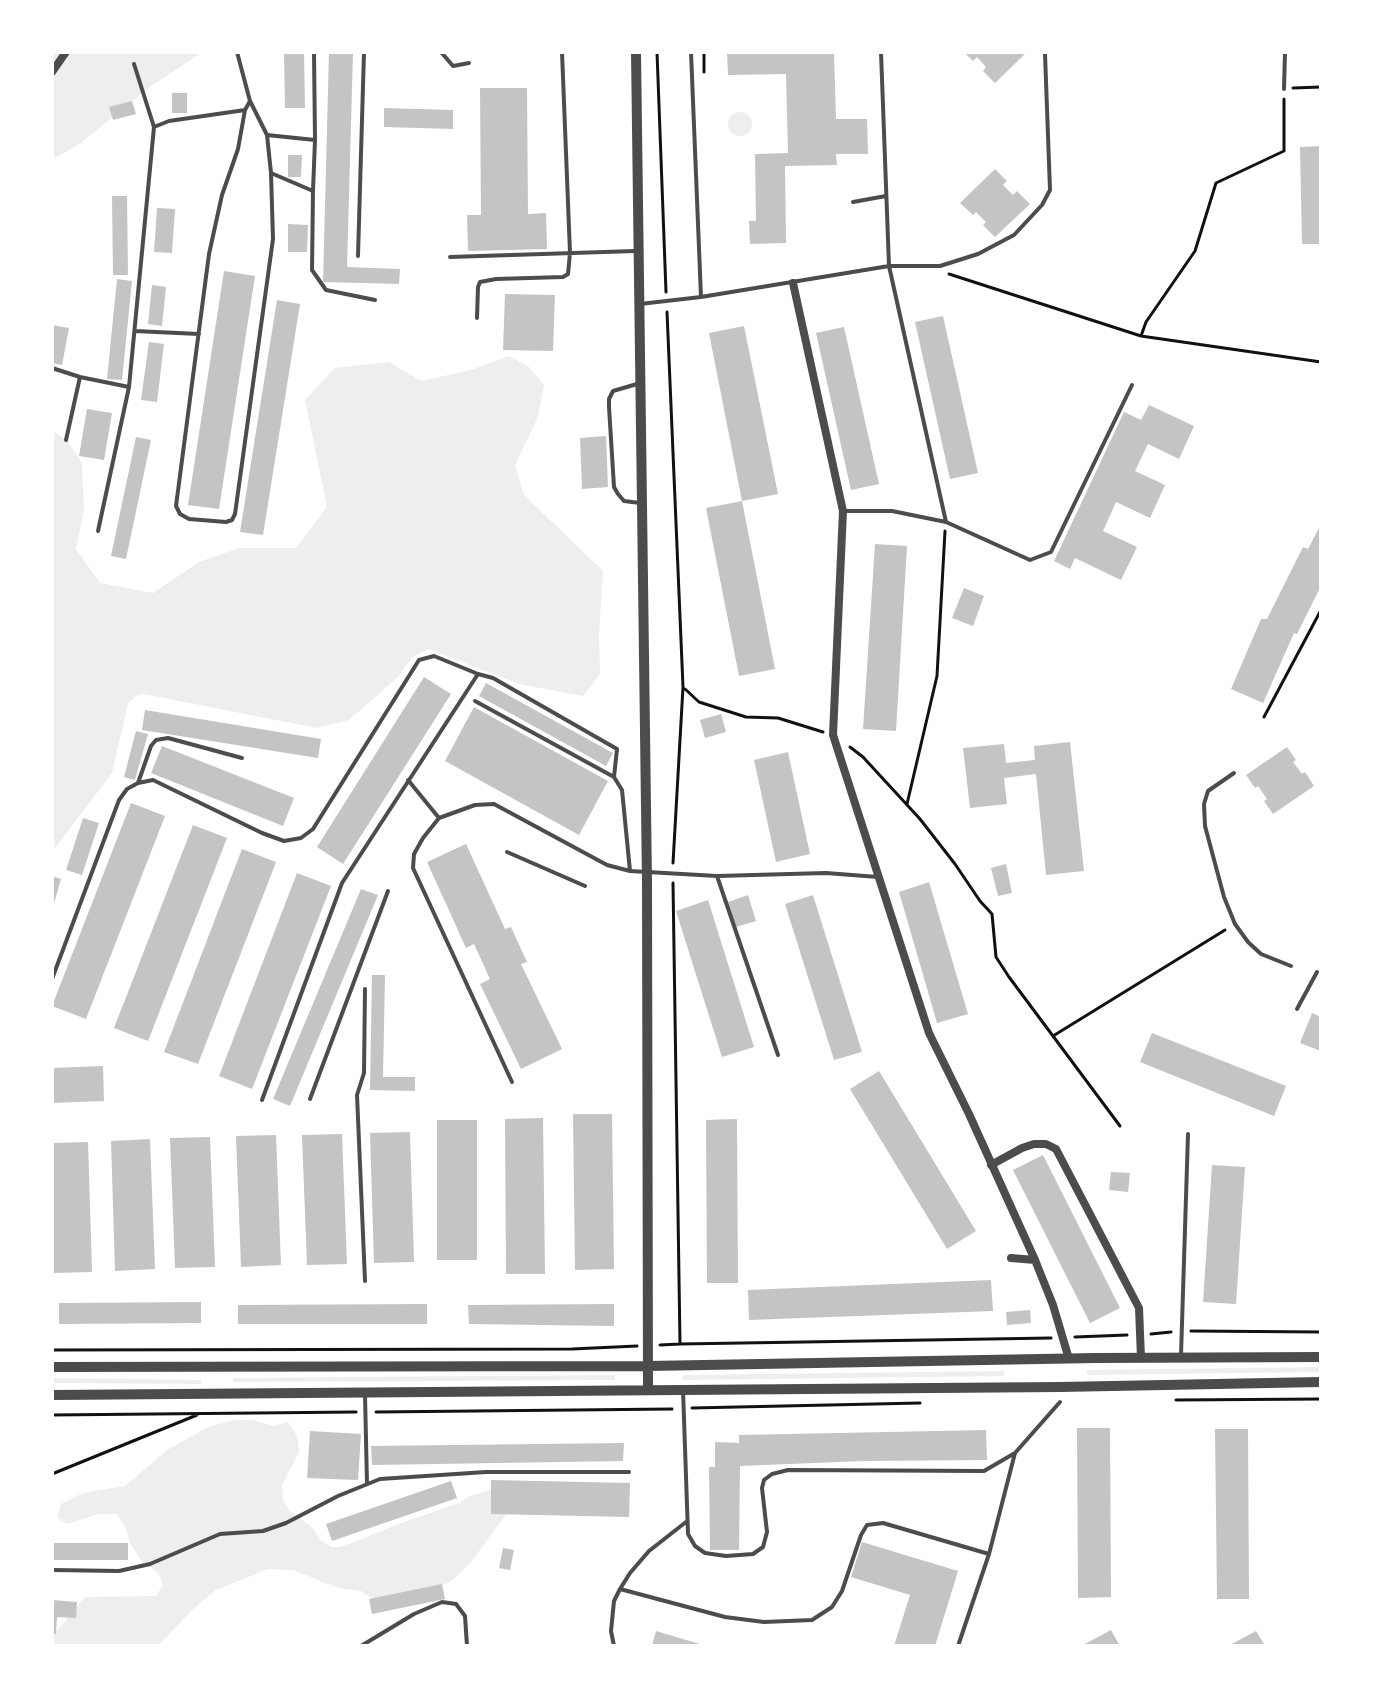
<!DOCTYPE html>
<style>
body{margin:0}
#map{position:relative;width:1373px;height:1698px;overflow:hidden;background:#fff;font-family:"Roboto Serif",serif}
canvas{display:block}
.frame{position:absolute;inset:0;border:54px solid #fff;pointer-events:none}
</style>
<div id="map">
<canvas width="1373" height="1698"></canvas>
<div class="frame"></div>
</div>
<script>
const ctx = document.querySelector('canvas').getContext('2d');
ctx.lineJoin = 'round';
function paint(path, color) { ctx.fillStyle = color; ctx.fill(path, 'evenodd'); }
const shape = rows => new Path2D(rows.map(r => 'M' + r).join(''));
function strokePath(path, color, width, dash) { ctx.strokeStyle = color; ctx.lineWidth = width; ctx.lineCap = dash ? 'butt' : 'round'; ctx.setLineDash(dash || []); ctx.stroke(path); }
const green = shape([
 [52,52,203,52,150,87,81,143,52,160],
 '728 124a12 12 0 1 1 24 0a12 12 0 1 1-24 0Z',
 [509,356,528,366,544,385,538,417,515,465,524,495,603,571,599,633,600,674,583,696,519,684,429,649,412,657,398,677,349,720,317,728,143,694,136,696,128,703,112,773,52,852,52,430,67,441,82,463,84,509,76,549,100,583,153,593,199,562,239,548,296,548,327,507,305,400,335,368,389,362,421,381,471,370],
 [1321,1367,1321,1372,1087,1375,1087,1370],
 [1004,1371,1004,1376,683,1380,683,1375],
 [615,1375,615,1380,233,1382,233,1378],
 [52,1378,201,1380,201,1384,52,1383],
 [235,1420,253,1420,274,1426,288,1422,297,1436,299,1452,282,1485,283,1501,290,1511,314,1529,319,1539,331,1547,340,1547,352,1543,396,1525,459,1503,470,1496,500,1487,510,1500,505,1516,471,1562,452,1581,406,1600,379,1602,361,1591,338,1588,293,1570,268,1569,216,1590,192,1610,158,1646,52,1646,52,1637,85,1597,156,1596,163,1585,158,1573,140,1559,130,1543,126,1528,117,1514,98,1514,67,1524,57,1517,61,1504,83,1493,125,1486,167,1450,208,1427]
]);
const building = shape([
 [284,52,304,52,305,108,285,108],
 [329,52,353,52,347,267,400,269,399,284,323,282],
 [727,52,834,52,836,119,867,119,868,154,836,154,837,165,785,166,786,243,750,244,749,221,756,221,755,154,788,153,786,74,728,75],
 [964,52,1027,52,995,83,983,71,986,67,977,57,973,61],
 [480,88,527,88,528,214,546,213,547,249,468,251,467,215,481,215],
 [172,93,187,93,187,113,172,113],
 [132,101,136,114,113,120,109,107],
 [384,108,453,110,453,129,384,127],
 [1321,146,1321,244,1302,244,1300,147],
 [288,155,302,155,301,177,288,177],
 [995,169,1007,181,1003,185,1013,195,1017,191,1030,204,995,237,983,225,986,222,976,212,973,215,960,203],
 [112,196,127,196,128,275,113,275],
 [157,208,175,209,172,253,154,252],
 [288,224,308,225,307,252,288,252],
 [224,271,255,276,219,509,188,505],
 [117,279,132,281,122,380,107,379],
 [152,285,166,287,162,326,148,324],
 [505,294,555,295,553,351,503,350],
 [277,300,300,304,263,535,240,532],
 [943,316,978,473,950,479,915,322],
 [52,325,69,328,62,365,52,363],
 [744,326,778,494,742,501,709,333],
 [844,327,879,484,851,490,816,333],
 [149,342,164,344,157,402,141,400],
 [1149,405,1194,426,1179,459,1148,444,1135,471,1165,485,1150,518,1116,502,1103,531,1137,547,1121,580,1075,558,1070,569,1054,561,1124,412,1141,420],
 [87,409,112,413,104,460,79,456],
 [606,436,608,487,582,489,580,438],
 [136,437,151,440,126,559,111,556],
 [742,501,775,669,739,676,706,508],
 [1321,524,1321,586,1297,634,1294,633,1263,703,1231,689,1261,619,1267,619,1303,547,1308,549],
 [875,544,907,546,896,731,863,729],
 [964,588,984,596,973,626,952,618],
 [424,677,451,694,343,864,317,847],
 [486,683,613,753,606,766,479,696],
 [474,707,608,781,579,835,445,761],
 [145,710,321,739,318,758,142,730],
 [721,714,726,732,705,738,700,720],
 [136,731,148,734,135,780,124,777],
 [1070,742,1084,871,1046,875,1036,774,1004,778,1007,804,970,808,963,748,1004,744,1006,763,1035,760,1034,746],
 [162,746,294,798,283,826,151,773],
 [1287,747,1296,760,1293,762,1302,774,1305,772,1314,786,1273,814,1264,801,1267,799,1258,786,1255,788,1246,775],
 [788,752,810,854,776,862,754,760],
 [131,803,165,816,86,1019,52,1006],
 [83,818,99,823,82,875,66,870],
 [193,825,227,838,148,1041,114,1028],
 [466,844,505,929,511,927,527,962,521,964,562,1049,521,1069,480,984,490,979,474,944,466,948,427,862],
 [242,849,276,862,198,1064,164,1052],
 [1006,864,1012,893,998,896,991,868],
 [297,873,331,886,252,1089,219,1076],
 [52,876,61,879,53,907,52,907],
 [929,882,968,1014,937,1023,899,892],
 [361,889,378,895,290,1106,273,1099],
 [748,895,756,921,736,927,728,902],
 [813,895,862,1052,834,1060,785,904],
 [708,900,754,1047,722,1057,676,911],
 [372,975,385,975,383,1077,415,1077,415,1091,370,1090],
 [1312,1013,1321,1017,1321,1051,1300,1043],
 [1152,1033,1286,1086,1274,1116,1140,1062],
 [103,1066,104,1101,52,1103,52,1068],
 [879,1071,976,1231,947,1249,850,1089],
 [573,1114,612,1114,614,1269,575,1270],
 [543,1118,545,1274,506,1274,505,1119],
 [737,1119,738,1283,707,1283,706,1120],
 [437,1120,477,1120,477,1260,437,1260],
 [410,1132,414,1262,374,1263,370,1133],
 [342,1134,347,1264,307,1265,302,1135],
 [276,1135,281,1265,241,1267,236,1136],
 [210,1137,215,1267,175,1268,170,1138],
 [150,1139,155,1269,115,1271,111,1141],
 [88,1142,92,1272,53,1273,52,1143],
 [1043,1155,1120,1308,1090,1323,1013,1170],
 [1212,1165,1245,1167,1236,1304,1203,1302],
 [1111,1172,1130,1173,1128,1192,1109,1190],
 [991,1280,993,1311,749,1320,748,1290],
 [201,1302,201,1323,59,1324,59,1303],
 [427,1304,427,1324,238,1324,238,1305],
 [614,1304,614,1326,469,1324,468,1305],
 [1030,1310,1031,1323,1007,1325,1006,1312],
 [1077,1428,1110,1428,1111,1597,1078,1598],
 [1215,1429,1248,1429,1249,1599,1217,1599],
 [986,1430,987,1460,864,1461,740,1466,739,1550,710,1550,709,1467,715,1467,715,1442,739,1443,739,1435],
 [310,1431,361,1434,358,1480,307,1478],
 [624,1443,623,1461,372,1465,371,1446],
 [491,1480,630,1483,629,1517,491,1514],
 [451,1481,457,1498,332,1541,326,1524],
 [862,1542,958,1571,935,1646,894,1646,910,1595,851,1577],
 [52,1543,128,1543,128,1560,52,1560],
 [503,1548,514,1550,510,1570,499,1568],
 [442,1584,445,1599,372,1614,369,1599],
 [52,1600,77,1602,76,1618,57,1617,56,1634,52,1634],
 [1111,1630,1120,1646,1081,1646],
 [656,1631,703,1645,703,1646,652,1646],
 [1256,1631,1265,1646,1228,1646]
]);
const path = shape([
 [657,52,666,292],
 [704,72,704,52],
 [1293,88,1321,87],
 [949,274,1141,336,1321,362],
 [667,312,683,687,673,863],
 [1141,336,1146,322,1195,251,1216,183,1284,151,1284,99],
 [685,689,699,702,746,717,778,718,823,732],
 [1264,717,1321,610],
 [850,747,863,757,920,819,955,864,980,901,992,914,996,957,1009,977,1120,1126],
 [907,804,937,676,945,531],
 [673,883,680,1344,1051,1338],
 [1053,1036,1225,930],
 [1191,1331,1321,1332],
 [1151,1334,1171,1332],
 [1075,1337,1127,1335],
 [660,1345,680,1344],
 [52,1350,572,1349,637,1346],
 [1176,1400,1321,1399],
 [692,1408,920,1403],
 [376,1412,672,1409],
 [52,1415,356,1412],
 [52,1474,197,1415]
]);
const service = shape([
 [237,52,250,101,267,135,315,140,314,52],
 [441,52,453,66,469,63],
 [691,52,701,297],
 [881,52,889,266,946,522],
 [134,64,154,127],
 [1284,89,1285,52],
 [245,110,238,149,222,195,209,254,176,506,180,514,189,519,226,522,232,520,235,514,273,239,271,173,267,135],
 [315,140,313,191,312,270,326,290,375,300],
 [271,173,313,191],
 [853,202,886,196],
 [358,256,364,52],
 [450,257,635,251],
 [640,304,701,297,889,266,940,266,978,254,1014,235,1042,205,1050,190,1045,54],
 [477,318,478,287,480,282,496,279,563,277,568,274,570,253,562,52],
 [135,331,199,334],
 [52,368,80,377,129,387],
 [637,384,613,391,609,399,609,407,614,487,618,494,624,501,640,503],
 [66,440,80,377],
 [843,511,892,511,946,522,1030,560,1051,552,1132,385],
 [98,531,129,387,154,127,169,121,245,110,250,101],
 [478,674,493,678,617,749,614,777,622,790,630,871],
 [475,701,614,777],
 [1234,773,1208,791,1204,804,1205,826,1224,897,1235,924,1248,942,1261,954,1291,966],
 [408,780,439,818,423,838,414,854,413,868,512,1082],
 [138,783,151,746,156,740,168,738,242,758],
 [439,818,475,805,494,804,607,865,630,871,717,876,826,873,878,877],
 [507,852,585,886],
 [717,876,778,1055],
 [52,979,119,800,127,789,138,783,153,780,262,833,284,841,301,838,313,829,419,660,434,656,478,674,342,883,262,1100],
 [365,989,364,1073,357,1095,365,1281],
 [1297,1009,1317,972],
 [310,1099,388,891],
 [1181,1355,1188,1134],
 [683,1390,688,1534,695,1546,705,1553,726,1556,753,1554,763,1547,767,1532,762,1488,764,1480,772,1474,788,1470,984,1471,1015,1453,1060,1402],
 [365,1395,367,1484],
 [52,1570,119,1571,150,1564,220,1534,263,1531,286,1523,338,1496,380,1479,486,1472,629,1472],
 [620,1589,725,1617,764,1622,812,1620,832,1607,842,1591,861,1535,867,1525,883,1523,989,1554],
 [361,1646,414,1614,442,1602,456,1604,465,1616,467,1646],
 [614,1646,611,1631,614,1601,620,1589,630,1573,649,1551,686,1522],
 [958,1646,989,1554,1015,1453]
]);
const minor = shape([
 [52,72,66,52],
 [793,283,843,511,833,735,929,1033,969,1114,1035,1260,1053,1305,1069,1359],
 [991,1165,1022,1148,1034,1144,1046,1144,1056,1149,1139,1308,1141,1358],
 [1011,1258,1035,1260]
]);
const tertiary = shape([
 [636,52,647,882,648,1390],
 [52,1367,648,1366,1096,1358,1321,1357],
 [52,1395,1060,1387,1321,1382]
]);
paint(green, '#eee');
paint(building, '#c4c4c4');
strokePath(path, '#111', 3);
strokePath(service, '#4c4c4c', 4);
strokePath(minor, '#4c4c4c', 8);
strokePath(tertiary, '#4c4c4c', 10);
</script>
